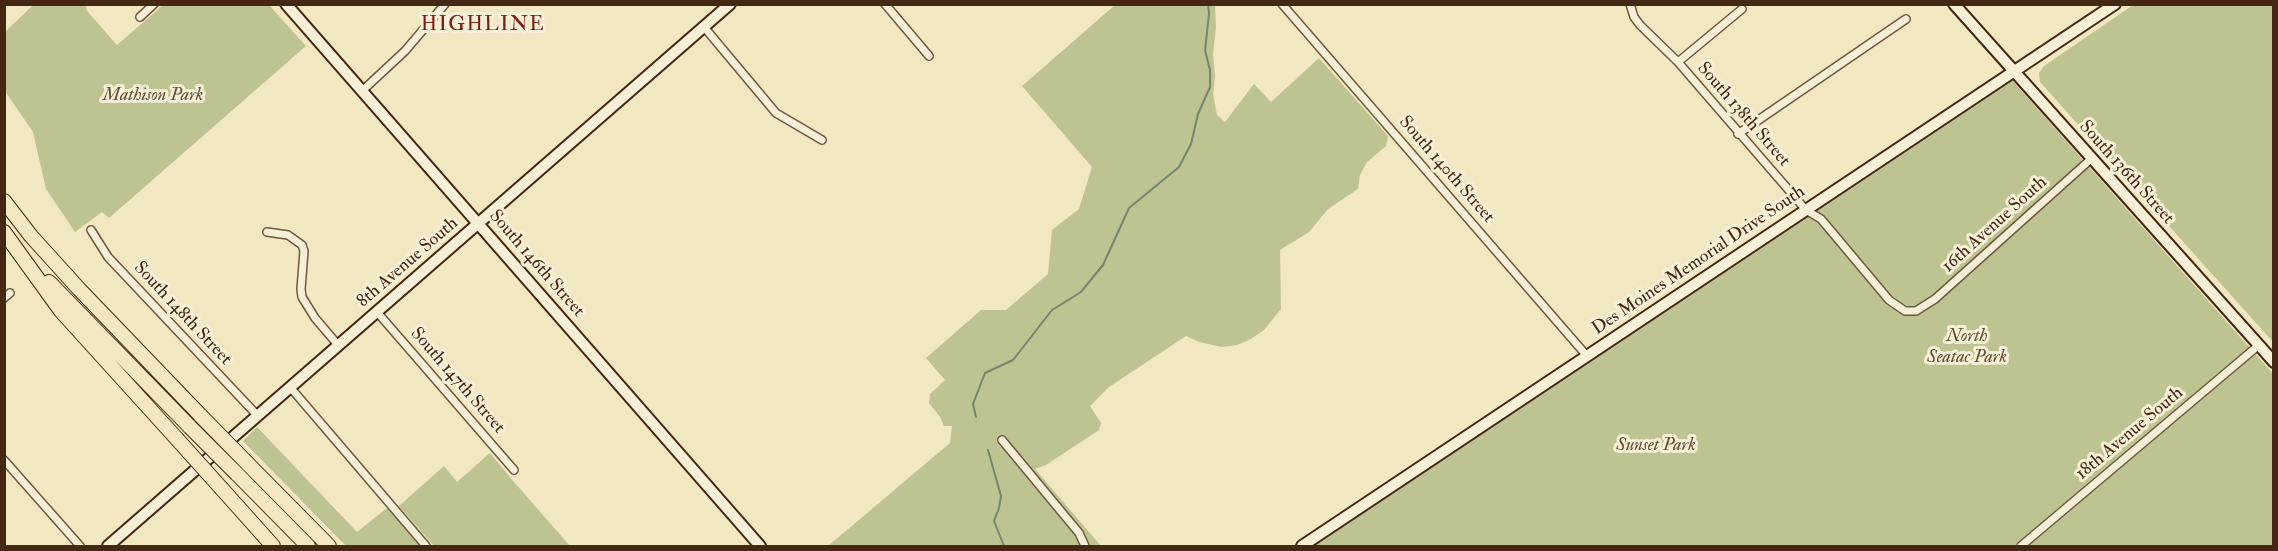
<!DOCTYPE html>
<style>
body{margin:0}
#map{position:relative;width:2278px;height:551px;overflow:hidden;background:#f1e7c1;font-family:"IM FELL Double Pica",serif}
canvas{display:block}
.frame{position:absolute;inset:0;border:6px solid #442814;pointer-events:none}
</style>
<div id="map">
<canvas width="2278" height="551"></canvas>
<div class="frame"></div>
</div>
<script>
const ctx = document.querySelector('canvas').getContext('2d');
ctx.lineJoin = 'round';
function paint(path, color) { ctx.fillStyle = color; ctx.fill(path, 'evenodd'); }
const shape = rows => new Path2D(rows.map(r => 'M' + r).join(''));
function strokePath(path, color, width, dash) { ctx.strokeStyle = color; ctx.lineWidth = width; ctx.lineCap = dash ? 'butt' : 'round'; ctx.setLineDash(dash || []); ctx.stroke(path); }
function write(font, color, halo, rows, align = 'center') {
  ctx.font = font + ' "IM FELL Double Pica",serif'; ctx.lineWidth = 6; ctx.setLineDash([]); ctx.textBaseline = 'middle'; ctx.strokeStyle = halo; ctx.fillStyle = color; for (const [text, x, y, turn = 0] of rows) {
    ctx.save(); ctx.translate(x, y); ctx.rotate((+turn || 0) * Math.PI / 180); ctx.textAlign = isNaN(turn) ? turn : align; if (halo) ctx.strokeText(text, 0, 0); ctx.fillText(text, 0, 0); ctx.restore();
  }
}
const green = shape([
 [34,4,86,5,87,11,117,45,163,5,269,5,306,46,109,218,102,212,75,232,46,189,33,132,5,91,5,32],
 [1115,5,1215,5,1216,27,1213,54,1215,76,1213,94,1217,115,1225,122,1254,84,1271,102,1319,58,1388,136,1386,146,1367,162,1360,175,1358,189,1328,209,1309,232,1280,250,1281,309,1264,330,1251,339,1237,345,1222,347,1199,342,1186,336,1109,387,1090,406,1101,423,1099,430,1046,465,1035,469,1101,546,828,546,950,443,952,426,944,426,940,417,929,403,930,394,945,380,926,358,981,310,1006,310,1048,274,1052,230,1079,209,1092,167,1022,86],
 [2133,5,2273,5,2273,342,2040,82,2039,73,2044,66],
 [2011,79,2273,374,2273,546,1314,546],
 [257,427,357,532,387,508,420,546,346,546,243,441],
 [490,453,514,482,570,546,434,546,399,506,444,466,457,482]
]);
const stream = shape([
 [976,417,973,404,985,373,1013,360,1052,310,1081,292,1103,265,1129,208,1179,167,1191,144,1198,114,1210,87,1210,70,1205,50,1209,14,1208,4],
 [988,450,1001,496,999,508,994,521,1004,546]
]);
const street = shape([
 [885,4,929,56],
 [1282,4,1587,356],
 [1630,4,1634,17,1640,25,1678,62,1806,210,1821,219,1889,300,1905,311,1916,311,1935,299,2091,159],
 [140,17,154,4],
 [704,27,776,113,822,140],
 [1678,62,1742,9],
 [362,91,405,51,445,4],
 [1738,134,1906,19],
 [91,230,108,257,257,415],
 [267,232,288,235,302,245,304,251,301,289,302,297,315,318,338,345],
 [4,298,10,293],
 [377,312,514,470],
 [290,387,426,546],
 [1002,440,1079,533,1085,546],
 [4,460,80,546],
 [2021,546,2259,345]
]);
const secondary = shape([
 [286,4,760,546],
 [1954,4,2274,362],
 [108,546,730,4],
 [1302,546,2115,4]
]);
const highway = shape([
 [4,201,31,236,79,289,201,416],
 [4,232,61,311,177,439],
 [49,282,190,427],
 [248,464,329,546],
 [237,474,308,546],
 [222,489,273,546]
]);
const highwayBridge = shape([
 [201,416,248,464],
 [190,427,237,474],
 [177,439,222,489]
]);
const parkNames = [
 ["Mathison Park",153,96],
 ["North",1967,337],
 ["Seatac Park",1967,358],
 ["Sunset Park",1656,446]
];
const streetNames = [
 ["South 138th Street",1743,115,49],
 ["South 140th Street",1446,170,49],
 ["South 136th Street",2126,173,48],
 ["16th Avenue South",1995,225,-42],
 ["Des Moines Memorial Drive South",1699,261,-34],
 ["8th Avenue South",408,263,-41],
 ["South 146th Street",536,264,49],
 ["South 148th Street",182,314,47],
 ["South 147th Street",457,381,49],
 ["18th Avenue South",2130,434,-40]
];
const neighbourhoodNames = [
 ["HIGHLINE",483,26]
];
paint(green, '#bdc491');
strokePath(stream, '#788370', 2);
strokePath(street, '#6f583f', 10);
strokePath(secondary, '#442814', 14);
strokePath(highway, '#442814', 16);
strokePath(street, '#f6efd7', 7);
strokePath(secondary, '#f6efd7', 10);
strokePath(highway, '#f1e7c1', 14);
strokePath(highwayBridge, '#442814', 16, []);
strokePath(highwayBridge, '#f1e7c1', 14);
write('italic 18px', '#624f33', '#f6efd7', parkNames);
write('18px', '#442814', '#f6efd7', streetNames);
ctx.letterSpacing = '1.5px';
write('20px', '#7a1f14', '#f6efd7', neighbourhoodNames);
ctx.letterSpacing = '0px';
</script>
